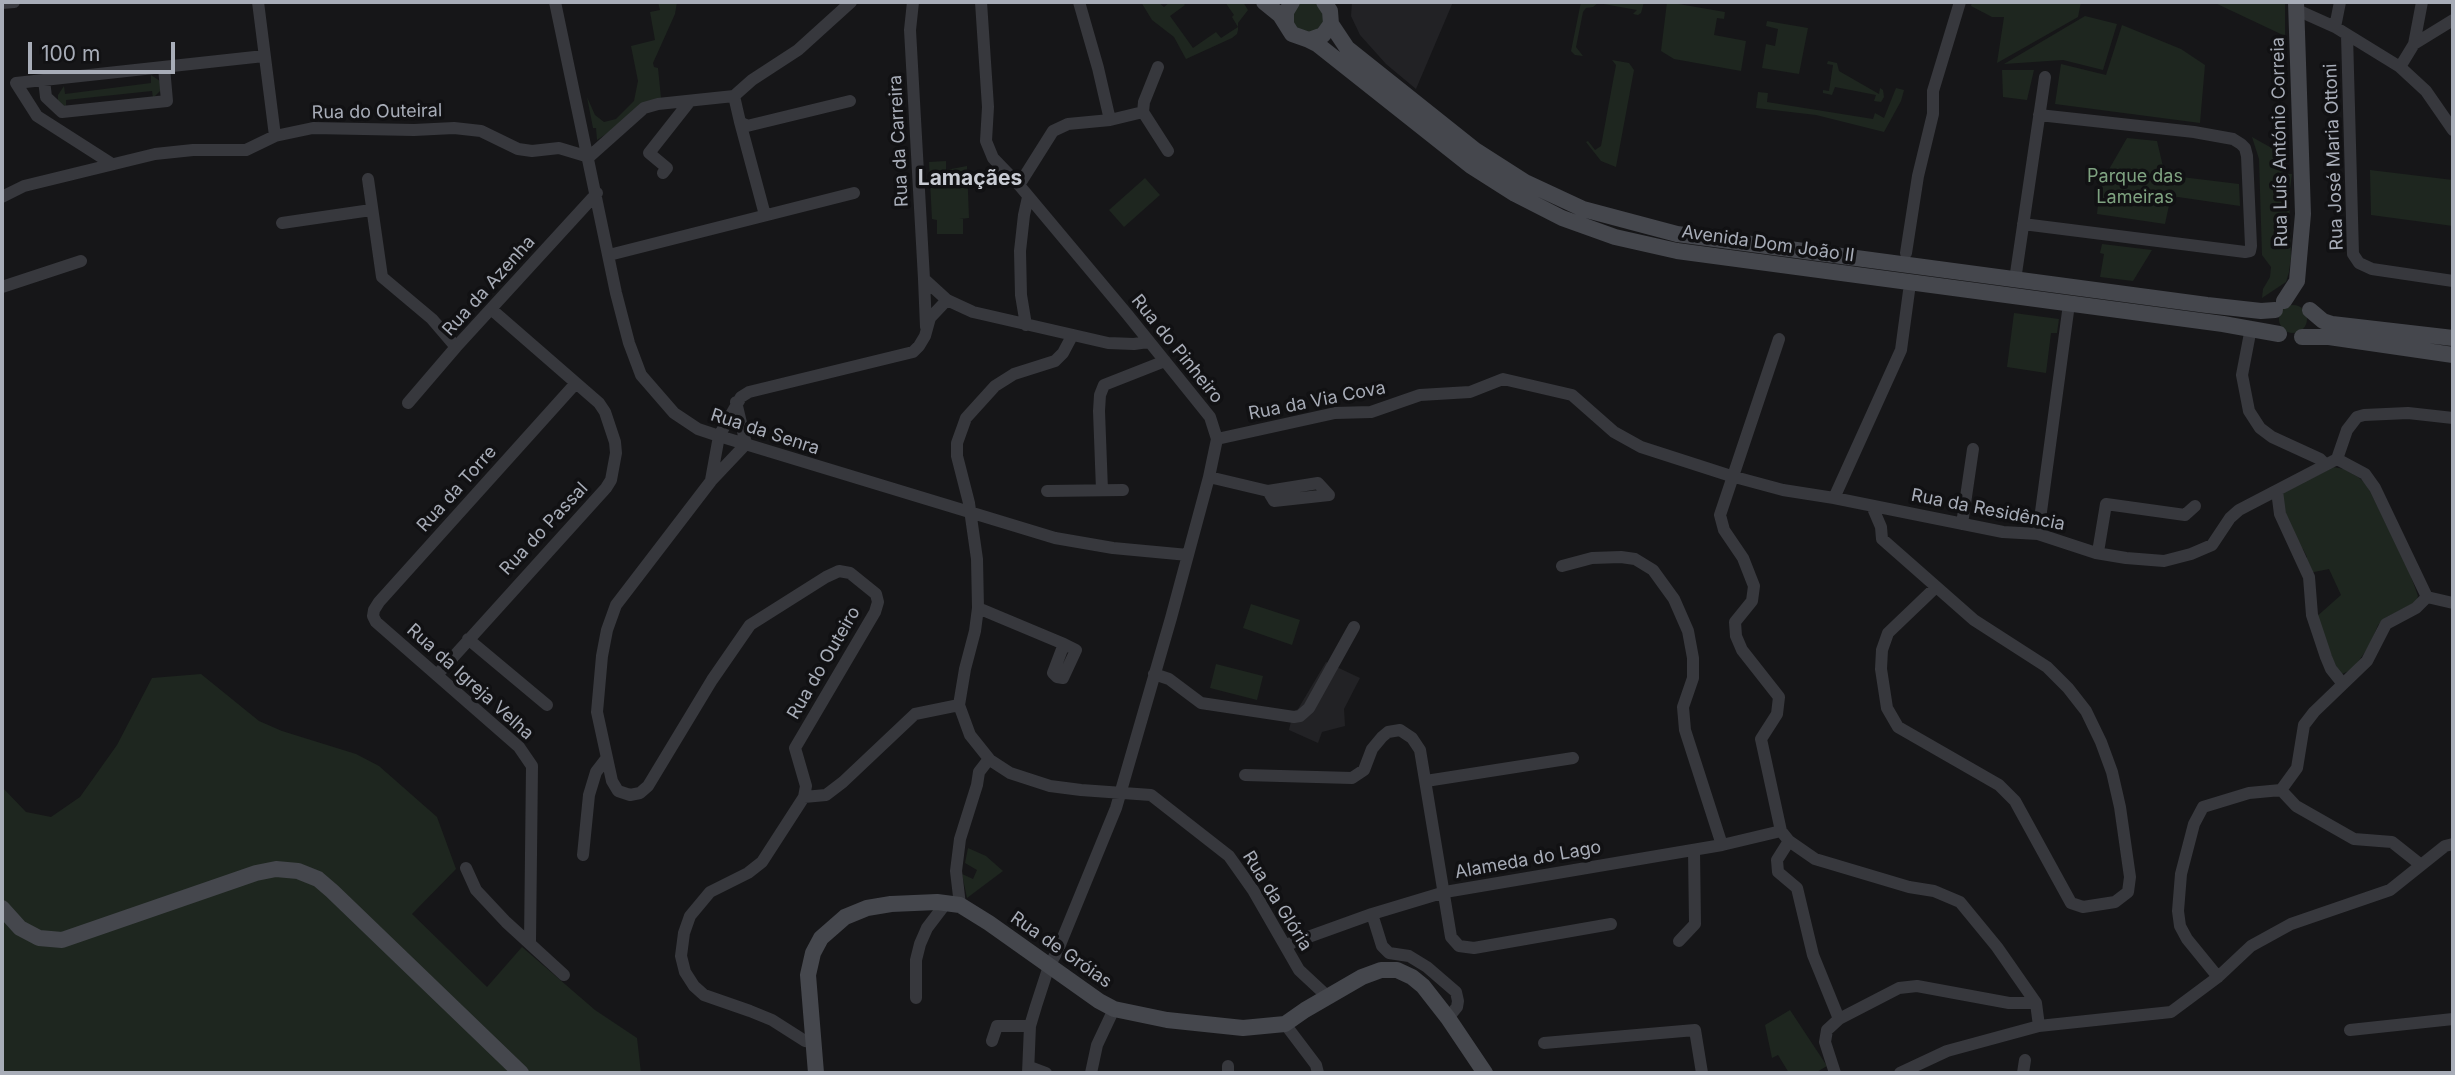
<!DOCTYPE html>
<meta charset="utf-8">
<style>
body{margin:0}
#map{position:relative;width:2455px;height:1075px;overflow:hidden;background:#161618;font-family:Inter,sans-serif}
canvas{display:block}
.frame{position:absolute;inset:0;border:4px solid #a8adb8;pointer-events:none}
.scale{position:absolute;left:28px;top:42px;width:147px;height:32px;box-sizing:border-box;border:4px solid #a8adb8;border-top:0;padding-left:9px;font-size:21px;line-height:24px;white-space:nowrap;color:#a8adb8;-webkit-text-stroke:5px #111113;paint-order:stroke}
</style>
<div id="map">
<canvas width="2455" height="1075"></canvas>
<div class="frame"></div>
<div class="scale">100 m</div>
</div>
<script>
const ctx = document.querySelector('canvas').getContext('2d');
ctx.lineJoin = 'round';
function paint(path, color) { ctx.fillStyle = color; ctx.fill(path, 'evenodd'); }
const shape = rows => new Path2D(rows.map(r => 'M' + r).join(''));
function strokePath(path, color, width, dash) { ctx.strokeStyle = color; ctx.lineWidth = width; ctx.lineCap = dash ? 'butt' : 'round'; ctx.setLineDash(dash || []); ctx.stroke(path); }
function write(font, color, halo, rows, align = 'center') {
  ctx.font = font + ' Inter,sans-serif'; ctx.lineWidth = 7; ctx.setLineDash([]); ctx.textBaseline = 'middle'; ctx.strokeStyle = halo; ctx.fillStyle = color; for (const [text, x, y, turn = 0] of rows) {
    ctx.save(); ctx.translate(x, y); ctx.rotate((+turn || 0) * Math.PI / 180); ctx.textAlign = isNaN(turn) ? turn : align; if (halo) ctx.strokeText(text, 0, 0); ctx.fillText(text, 0, 0); ctx.restore();
  }
}
const built = shape([
 [1352,2,1453,2,1416,89,1386,64,1360,35,1351,16],
 [1326,662,1360,678,1344,709,1345,726,1322,732,1318,743,1289,730,1293,712,1298,709]
]);
const green = shape([
 [658,2,677,2,675,14,653,63,654,67,658,68,661,98,597,140,596,128,593,128,587,97,595,115,604,122,616,119,634,101,638,81,631,46,655,40,650,12,660,10],
 [1141,2,1158,2,1164,7,1170,2,1182,2,1185,5,1170,16,1193,48,1216,32,1221,38,1238,27,1232,17,1234,15,1225,2,1243,2,1248,10,1238,23,1238,30,1237,34,1232,38,1186,59,1174,37,1152,20],
 [1304,2,1313,2,1321,7,1325,21,1311,35,1294,27,1292,12,1298,4],
 [1581,2,1644,2,1641,13,1638,15,1633,14,1637,10,1598,3,1593,7,1586,8,1583,12,1576,47,1583,56,1575,55,1571,51],
 [1667,2,1725,12,1724,19,1717,18,1714,35,1746,41,1741,71,1674,59,1661,51],
 [1972,2,2081,2,2078,17,1997,63,2004,17,1992,17,1971,6],
 [2213,2,2285,2,2285,36],
 [2085,16,2117,24,2103,70,2063,60,2004,64],
 [1767,21,1808,28,1799,74,1762,68,1766,44,1775,46,1778,29,1766,26],
 [2122,25,2181,49,2205,65,2200,123,2055,104,2061,64,2106,75],
 [1612,60,1629,63,1634,70,1616,167,1601,161,1586,142,1588,141,1595,150,1601,146,1616,65],
 [1828,61,1837,63,1839,71,1879,94,1880,88,1883,90,1884,97,1881,102,1874,101,1876,95,1835,87,1832,95,1823,93,1823,90,1829,91,1833,65,1827,64],
 [2002,70,2034,70,2027,100,2003,97],
 [151,75,160,81,161,90,153,98,152,91,66,100,66,108,58,101,58,95,64,86,65,94,151,83],
 [1896,88,1904,90,1901,101,1884,132,1816,115,1756,108,1758,92,1768,93,1767,102,1873,119,1875,113,1884,118],
 [2252,137,2286,156,2286,174,2292,174,2289,196,2291,257,2289,272,2286,282,2262,298,2263,289,2270,277,2271,267,2262,255,2259,159],
 [2127,138,2157,141,2165,175,2239,184,2240,206,2171,196,2165,224,2097,214,2100,185],
 [946,161,946,170,967,166,969,218,959,219,963,219,963,234,937,234,937,220,932,219,929,162],
 [2370,170,2453,180,2453,226,2371,215],
 [1145,178,1160,195,1124,227,1109,210],
 [2102,244,2152,250,2133,281,2100,277,2104,254,2100,253],
 '2279 319a14 14 0 1 1 28 0a14 14 0 1 1-28 0Z',
 [2014,313,2059,319,2057,333,2051,333,2046,373,2007,367],
 [2333,467,2344,469,2358,477,2367,485,2409,571,2418,596,2416,602,2387,617,2378,625,2370,645,2353,669,2340,675,2315,618,2341,595,2329,569,2309,573,2305,563,2307,557,2303,549,2298,547,2282,505,2283,493],
 [1251,604,1300,620,1292,645,1243,628],
 [1216,664,1263,676,1257,700,1210,688],
 [201,674,259,721,282,731,356,754,379,766,437,817,456,869,412,914,487,987,522,947,595,1010,637,1038,641,1073,2,1073,2,787,26,812,51,817,80,797,117,745,152,678],
 [968,848,986,856,1003,871,967,898,962,874,973,879,977,870,965,863],
 [1790,1010,1827,1066,1815,1073,1789,1073,1778,1055,1772,1058,1765,1025]
]);
const street = shape([
 [258,2,275,136],
 [555,2,616,293,629,343,641,375,674,413,698,429,719,436,1055,538,1113,548,1188,555],
 [913,2,910,30,924,279,947,300,973,312,1108,343,1134,344,1148,342],
 [981,2,988,107,986,141,993,158,1019,185,1127,314,1210,417,1217,439,1209,477,1171,618,1116,808,1057,952,1049,966,1036,1006,1030,1026,1028,1073],
 [1079,2,1098,68,1110,120],
 [2,3,14,2],
 [2297,10,2335,27,2400,67,2426,91,2453,130],
 [2335,27,2340,2],
 [2347,35,2353,254,2359,263,2372,269,2453,281],
 [2414,44,2453,20],
 [2400,67,2414,44,2422,2],
 [44,80,46,97,62,112,167,101,164,67],
 [734,96,740,122,747,126,850,101],
 [1143,112,1144,102,1158,67],
 [740,122,765,215],
 [112,164,37,116,16,83,264,56],
 [663,173,667,168,649,153,690,101],
 [368,179,382,277,432,319,456,347],
 [1019,185,1053,131,1068,124,1110,120,1143,112,1168,151],
 [2,197,24,186,155,154,193,150,246,150,275,136,313,128,414,130,454,128,481,131,518,149,532,151,559,148,589,157,644,108,658,104,734,96,752,80,798,50,851,2],
 [282,223,371,210],
 [2023,224,2245,252,2250,251,2251,246,2247,156,2245,148,2241,144,2233,139,2194,132,2039,115],
 [1906,253,1918,176,1933,114,1933,91,1960,2],
 [609,255,854,193],
 [924,279,926,327],
 [2015,280,2045,77],
 [2,287,81,261],
 [1026,325,1021,295,1020,251,1024,215,1028,197],
 [2251,328,2242,375,2249,411,2260,428,2272,437,2320,459,2325,464],
 [1072,336,1063,353,1055,361,1014,374,995,386,966,418,957,443,957,456,969,503,977,559,978,608,975,631,965,669,959,705,970,735,990,760,1010,773,1050,786,1081,790,1151,795,1229,856,1253,890,1299,970,1328,997],
 [1779,339,1720,515,1724,530,1743,558,1754,586,1752,601,1735,622,1736,636,1742,650,1779,697,1777,714,1761,739,1781,831,1789,841,1815,859,1909,887,1934,891,1960,902,1997,947,2036,1003,2039,1026],
 [736,402,746,444,711,481,616,605,607,630,602,656,597,712,612,781,618,791,630,795,640,793,648,786,712,680,750,625,826,577,839,571,850,573,876,594,878,602,875,612,795,748,806,786,804,797,762,862,748,873,710,892,690,916,684,933,681,956,685,972,694,986,704,995,750,1011,772,1020,805,1041,813,1042],
 [408,403,456,347,597,193],
 [1217,439,1335,413,1371,412,1420,395,1470,392,1503,379,1572,395,1614,432,1641,447,1731,476,1783,490,1834,498,2003,532,2038,534,2096,553,2126,558,2164,561,2191,554,2212,545,2230,518,2239,510,2337,459],
 [2337,459,2365,474,2375,488,2427,597],
 [2337,459,2347,430,2357,417,2364,415,2408,413,2453,418],
 [1209,477,1268,491,1318,483,1329,495,1274,501,1268,491],
 [711,480,719,436,741,397,749,392,913,352,919,346,925,336,930,318,947,300],
 [1102,490,1099,411,1100,395,1104,385,1165,361],
 [1047,491,1123,490],
 [2277,491,2280,514,2309,577,2312,615,2326,657,2331,669,2343,684],
 [1834,498,1901,350,1909,291],
 [1872,506,1881,527,1882,539,1974,620,2047,667,2068,688,2086,711,2101,742,2112,772,2120,807,2130,877,2128,892,2115,902,2083,907,2071,903,2015,801,1999,785,1898,727,1887,708,1881,669,1882,650,1888,633,1935,588],
 [1962,524,1973,449],
 [2038,534,2069,304],
 [2098,552,2106,504,2185,515,2195,506],
 [1562,566,1592,558,1621,557,1635,559,1653,570,1674,599,1688,631,1693,658,1693,678,1683,707,1685,730,1722,845],
 [2427,597,2453,603],
 [978,608,1064,644,1053,673,1057,677,1063,678,1076,650,1064,644],
 [468,639,547,705],
 [1154,674,1169,679,1201,703,1294,717,1300,716,1309,708,1354,627],
 [437,675,606,488,611,480,616,453,615,442,605,412,599,403,491,309],
 [1245,775,1352,778,1364,770,1372,749,1382,737,1388,732,1400,730,1412,738,1420,750,1451,937,1459,946,1474,948,1611,924],
 [1426,781,1573,758],
 [2281,790,2297,768,2304,725,2314,712,2367,661,2386,624,2416,608,2427,597],
 [2281,790,2296,806,2354,839,2392,842,2421,865],
 [804,797,826,795,843,782,915,714,959,705],
 [1789,841,1777,860,1778,872,1797,888,1813,955,1839,1019,1827,1030,1825,1042,1835,1073],
 [583,855,589,795,596,772,606,759],
 [466,868,476,890,506,922,564,975],
 [960,905,956,871,960,839,977,785,979,772,989,759],
 [1372,914,1382,946,1389,953,1409,956,1427,967,1456,992,1458,1001,1457,1007,1448,1018],
 [1679,941,1695,924,1694,850],
 [530,942,532,766,519,747,376,622,373,616,374,610,379,602,576,383],
 [1286,945,1372,914,1445,892,1722,845,1781,831],
 [2218,977,2187,939,2180,926,2178,911,2181,874,2194,824,2203,807,2249,793,2281,790],
 [916,998,916,960,920,944,927,928,946,903],
 [1839,1019,1899,988,1917,986,2009,1003,2036,1003],
 [1285,1024,1316,1065,1318,1073],
 [2350,1030,2453,1019],
 [992,1041,997,1026,1030,1026],
 [1544,1043,1695,1030,1702,1073],
 [1228,1066,1228,1073],
 [1030,1067,1046,1073],
 [1091,1073,1097,1045,1114,1009],
 [1900,1073,1947,1051,2039,1026,2171,1012,2218,977,2251,946,2291,924,2390,890,2445,846,2453,844],
 [2023,1073,2025,1060]
]);
const secondary = shape([
 [1264,2,1280,15,1292,34,1309,40,1323,35,1331,24,1330,11,1324,2],
 [1286,22,1286,12,1292,2],
 [1331,24,1347,48,1475,150,1525,182,1583,209,1677,234,2207,305,2261,311,2275,310],
 [1309,40,1317,44,1471,166,1515,194,1562,218,1615,237,1677,251,2223,324,2279,334],
 [2284,301,2297,281,2303,214,2296,2],
 [2310,310,2323,321,2332,324,2453,338],
 [2302,337,2329,337,2453,355],
 [2,908,20,928,39,938,62,940,256,873,276,869,298,871,318,879,332,891,521,1073],
 [816,1073,808,975,813,953,821,938,845,917,867,908,891,904,937,902,960,905,989,923,1099,1001,1114,1009,1167,1020,1243,1028,1285,1024,1305,1010,1362,977,1381,970,1397,970,1412,977,1423,986,1448,1018,1485,1073]
]);
const streetNames = [
 ["Rua do Outeiral",377,112,-1],
 ["Rua da Carreira",899,141,-93],
 ["Rua Luís António Correia",2280,142,-91],
 ["Rua José Maria Ottoni",2334,157,-92],
 ["Avenida Dom João II",1768,244,8],
 ["Rua da Azenha",489,286,-48],
 ["Rua do Pinheiro",1177,349,51],
 ["Rua da Via Cova",1317,401,-11],
 ["Rua da Senra",765,432,18],
 ["Rua da Torre",457,489,-48],
 ["Rua da Residência",1988,510,11],
 ["Rua do Passal",544,529,-47],
 ["Rua do Outeiro",824,663,-60],
 ["Rua da Igreja Velha",470,682,42],
 ["Alameda do Lago",1528,860,-10],
 ["Rua da Glória",1277,901,58],
 ["Rua de Gróias",1061,950,35]
];
const parkNames = [
 ["Parque das",2135,177],
 ["Lameiras",2135,198]
];
const quarterNames = [
 ["Lamaçães",970,179]
];
paint(built, '#222225');
paint(green, '#1e261f');
strokePath(street, '#37383d', 12);
strokePath(secondary, '#45474d', 16);
write('18px', '#a8adb8', '#111113', streetNames);
write('18px', '#7fa381', '#111113', parkNames);
write('bold 21px', '#c9ccd4', '#111113', quarterNames);
</script>
